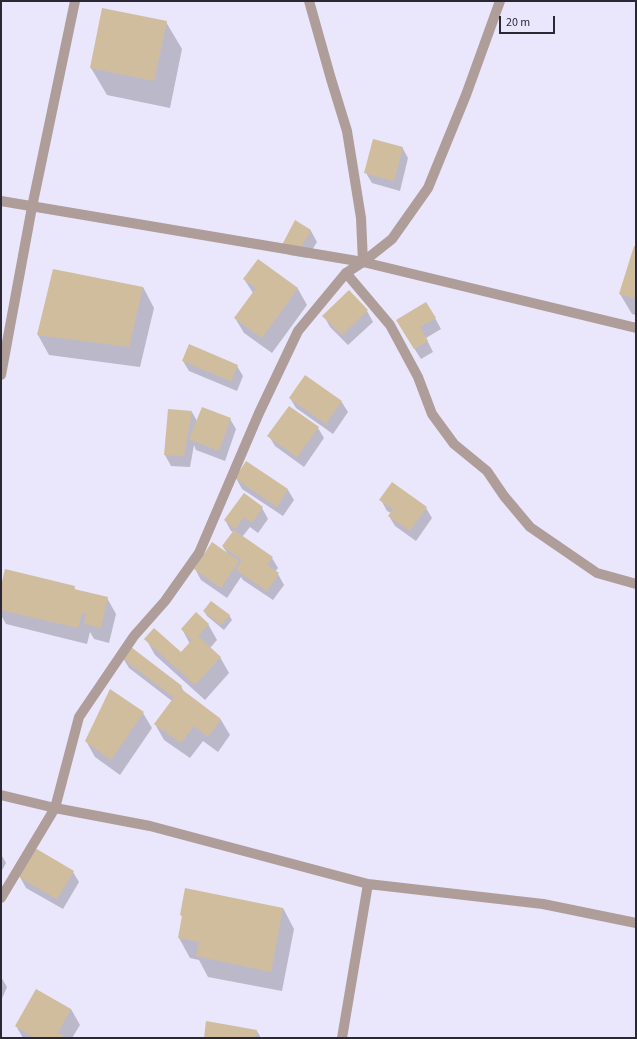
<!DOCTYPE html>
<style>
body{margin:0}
#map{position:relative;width:637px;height:1039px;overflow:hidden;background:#eae6fc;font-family:"Source Sans 3",sans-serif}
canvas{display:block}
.frame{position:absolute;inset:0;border:2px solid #2b2836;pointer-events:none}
.scale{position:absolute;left:499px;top:16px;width:56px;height:18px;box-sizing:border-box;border:2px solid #2b2836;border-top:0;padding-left:5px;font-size:12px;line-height:14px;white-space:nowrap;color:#2b2836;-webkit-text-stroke:3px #eae6fc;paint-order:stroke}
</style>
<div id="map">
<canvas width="637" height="1039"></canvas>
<div class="frame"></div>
<div class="scale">20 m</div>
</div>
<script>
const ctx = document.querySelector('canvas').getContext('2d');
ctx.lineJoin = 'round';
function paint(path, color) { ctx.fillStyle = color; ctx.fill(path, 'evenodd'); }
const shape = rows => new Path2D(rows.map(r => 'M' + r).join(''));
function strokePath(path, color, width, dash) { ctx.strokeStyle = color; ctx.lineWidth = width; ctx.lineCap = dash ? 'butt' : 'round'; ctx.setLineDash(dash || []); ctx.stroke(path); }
const shadow = shape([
 [166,22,182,49,170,108,107,95,91,68],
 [402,147,408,158,400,191,372,183,366,173],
 [295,221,311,231,317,242,307,258,289,255,283,245],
 [636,247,636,315,632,314,620,294],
 [258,260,298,289,307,305,272,353,244,333,235,318,253,293,244,279],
 [143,287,154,308,140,367,49,355,38,335],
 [349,292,367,311,373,322,348,345,330,327,324,316],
 [435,318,441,329,426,338,433,352,421,359,403,331],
 [183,361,237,366,243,376,237,391,189,371],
 [290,398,341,401,348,412,333,434,296,408],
 [192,412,197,421,230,419,236,429,225,461,196,450,194,445,190,467,171,466,165,455],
 [318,428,324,438,304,467,275,446,269,436],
 [247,462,288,490,294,500,283,516,242,489,236,478],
 [381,500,426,508,432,518,416,541,395,526,389,516,391,513,387,511],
 [262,508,268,519,258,533,250,527,242,537,272,558,278,568,275,572,278,574,284,585,273,600,243,580,241,577,227,598,201,580,195,569,228,554,223,547,233,532,231,531,225,520],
 [74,587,76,591,107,598,116,614,109,643,94,639,90,632,87,644,6,624,1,615,1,591],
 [204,611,229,615,232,620,224,630,207,616],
 [208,624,217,640,210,648,220,657,229,673,205,700,155,655,146,639,181,654,190,644,182,629],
 [123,658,181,686,185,694,221,720,230,735,218,752,203,741,190,758,164,740,155,724,172,701,129,668],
 [143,713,152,728,120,775,95,757,86,741],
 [1,854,6,863,1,872],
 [73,872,79,882,63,909,26,888,20,877],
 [283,908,294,929,282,991,208,977,199,960,190,958,179,938,183,918,181,915],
 [1,977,7,987,1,1001],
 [71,1009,80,1025,72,1038,23,1038,16,1026],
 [257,1031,261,1038,205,1038]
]);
const building = shape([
 [102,8,167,21,154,81,90,68],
 [373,139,403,147,394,181,364,173],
 [295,220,311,230,301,248,282,245],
 [634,246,636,246,636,299,619,294],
 [258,259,298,288,262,338,234,318,256,288,243,279],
 [53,269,143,287,129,347,37,335],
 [349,290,368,310,342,335,322,316],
 [426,302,436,318,420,327,428,341,414,349,396,320],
 [189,344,238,365,231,381,182,361],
 [305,375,342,401,326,424,289,398],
 [289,406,319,427,297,457,267,436],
 [202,407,231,418,219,451,189,439],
 [168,409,192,411,184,456,164,455],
 [246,461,288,489,277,507,235,478],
 [392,482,427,507,410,531,388,516,393,509,379,500],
 [244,493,263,507,252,523,244,517,235,529,224,520],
 [234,530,273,557,267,565,279,573,267,591,236,570,242,560,222,546],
 [212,542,239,561,221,588,194,569],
 [5,569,75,586,74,589,108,597,101,628,84,624,86,614,82,613,78,628,1,610,1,586],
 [211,601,230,615,221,625,203,611],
 [196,612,209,624,198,636,221,657,195,685,144,639,154,628,181,652,192,640,181,629],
 [131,647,182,686,180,688,221,719,208,737,194,726,181,743,154,724,177,693,173,697,122,658],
 [110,689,144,712,111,760,85,741],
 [35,848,74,871,57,899,19,877],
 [185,888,283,908,271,972,196,956,199,942,178,938,182,916,180,915],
 [36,989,71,1009,58,1033,66,1038,35,1038,15,1026],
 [206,1021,257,1030,256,1038,204,1038]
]);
const minor = shape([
 [309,1,331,79,347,131,361,218,363,262],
 [1,201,363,262,636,328],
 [346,273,390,325,418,377,432,414,454,444,487,471,504,496,530,527,597,573,636,584],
 [1,375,32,207,75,1],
 [1,795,55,808,150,826,368,884,543,904,636,923],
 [342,1038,368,884]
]);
const tertiary = shape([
 [1,898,55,808,79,717,134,636,165,601,199,553,259,413,298,331,346,273,363,262,392,239,428,188,466,95,500,1]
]);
paint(shadow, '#0003');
paint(building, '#d0bd9d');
strokePath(minor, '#ae9d98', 10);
strokePath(tertiary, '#ae9d98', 10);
</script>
